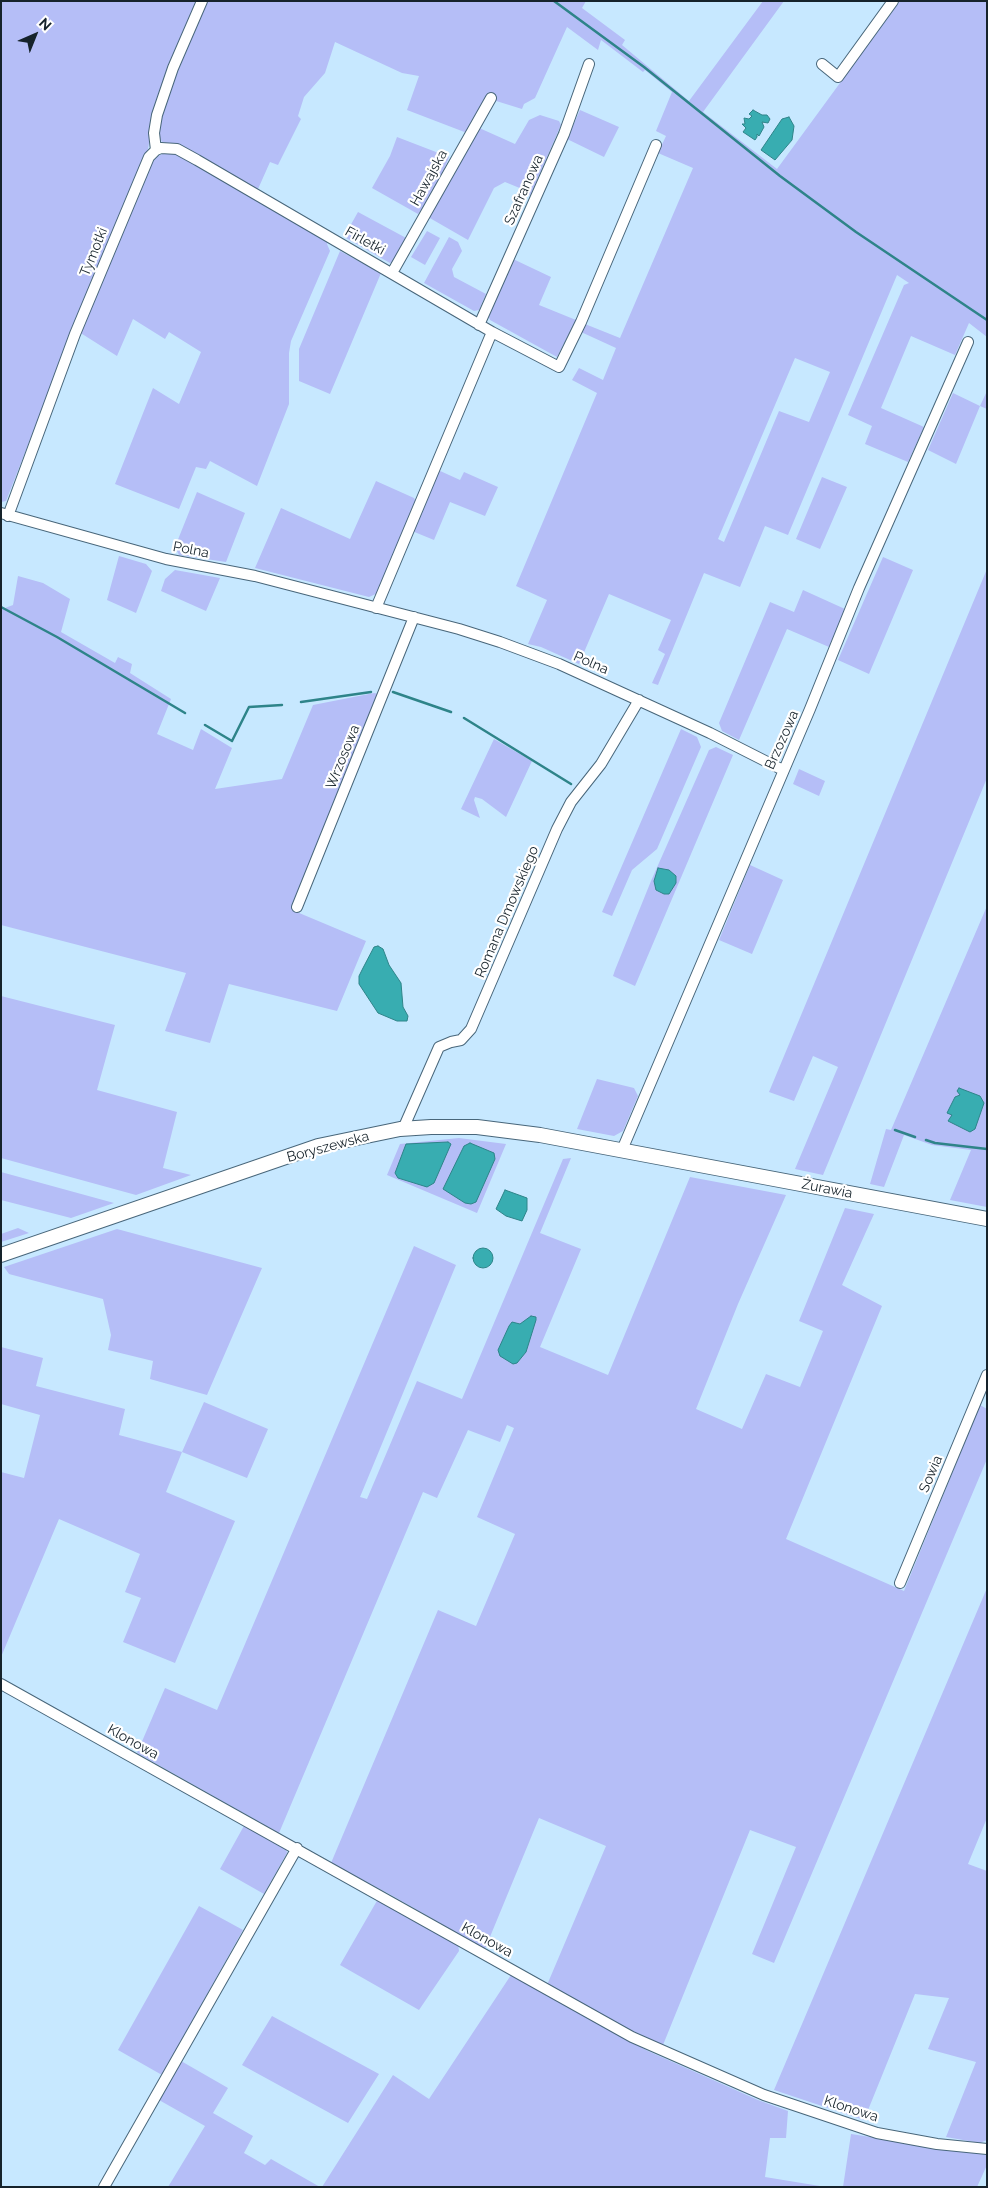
<!DOCTYPE html>
<meta charset="utf-8">
<style>
body{margin:0}
#map{position:relative;width:988px;height:2188px;overflow:hidden;background:#c7e8ff;font-family:Raleway,sans-serif}
canvas{display:block}
.frame{position:absolute;inset:0;border:2px solid #16232b;pointer-events:none}
.north{position:absolute;left:10px;top:10px;width:50px;height:50px;-webkit-text-stroke:4px #fff;paint-order:stroke;rotate:44deg;font-size:14px;font-weight:700;line-height:20px;text-align:center;color:#16232b}
.north::after{content:'';display:block;margin:auto;width:18px;height:22px;background:#16232b;clip-path:polygon(50% 0,100% 100%,50% 72%,0 100%)}
</style>
<div id="map">
<canvas width="988" height="2188"></canvas>
<div class="frame"></div>
<div class="north">N</div>
</div>
<script>
const ctx = document.querySelector('canvas').getContext('2d');
ctx.lineJoin = 'round';
function paint(path, color) { ctx.fillStyle = color; ctx.fill(path, 'evenodd'); }
const shape = rows => new Path2D(rows.map(r => 'M' + r).join(''));
function strokePath(path, color, width, dash) { ctx.strokeStyle = color; ctx.lineWidth = width; ctx.lineCap = dash ? 'butt' : 'round'; ctx.setLineDash(dash || []); ctx.stroke(path); }
function write(font, color, halo, rows, align = 'center') {
  ctx.font = font + ' Raleway,sans-serif'; ctx.lineWidth = 4.5; ctx.setLineDash([]); ctx.textBaseline = 'middle'; ctx.strokeStyle = halo; ctx.fillStyle = color; for (const [text, x, y, turn = 0] of rows) {
    ctx.save(); ctx.translate(x, y); ctx.rotate((+turn || 0) * Math.PI / 180); ctx.textAlign = isNaN(turn) ? turn : align; if (halo) ctx.strokeText(text, 0, 0); ctx.fillText(text, 0, 0); ctx.restore();
  }
}
const green = shape([
 [1,1,200,1,151,131,148,149,70,338,6,501,1,502],
 [207,1,586,1,582,8,625,40,622,45,689,101,763,1,784,1,703,112,777,169,900,1,987,1,987,337,969,323,955,355,911,336,881,408,924,427,908,462,865,444,872,426,848,415,904,285,909,283,897,275,788,535,765,526,740,587,704,573,658,685,652,683,665,654,658,650,671,620,609,594,579,664,541,647,528,644,547,600,516,586,597,393,572,380,579,368,603,380,616,348,581,332,585,324,620,338,693,168,658,153,666,136,656,131,672,92,645,70,643,72,601,40,598,50,567,27,535,98,524,104,522,109,493,100,467,133,407,110,419,76,402,73,335,42,325,73,304,97,298,116,301,119,278,165,270,162,258,189,184,148,162,142,159,136,161,111],
 [795,358,830,372,809,422,779,411,724,542,718,539],
 [580,110,619,127,604,157,567,139],
 [540,115,559,121,561,125,530,196,527,191,505,182,494,188,468,240,428,217,477,127,515,144,529,120],
 [397,137,449,157,434,195,418,214,372,188,390,156],
 [167,152,176,153,328,240,327,244,330,251,291,341,289,353,289,404,257,486,210,461,206,469,196,467,179,509,115,484,153,388,179,404,201,352,169,332,165,339,133,319,117,356,79,332,148,166,158,156],
 [358,212,408,239,396,261,390,263,346,238,345,235],
 [427,231,440,238,425,265,411,257],
 [449,237,458,242,462,251,452,269,454,277,486,294,479,310,474,311,424,283],
 [340,251,381,273,330,394,299,381,299,349],
 [513,259,551,277,539,305,576,320,557,357,490,320,488,315],
 [987,391,987,409,980,406,956,464,928,450,953,393,980,406],
 [438,470,460,480,464,472,498,487,485,516,450,502,434,540,412,531],
 [822,477,847,487,820,549,796,539],
 [376,481,414,498,416,502,378,593,369,597,255,568,281,508,350,539],
 [197,492,245,513,226,562,179,555,175,547],
 [119,556,146,564,152,571,136,613,107,600],
 [883,557,913,570,869,674,838,660],
 [987,569,987,778,823,1175,795,1169,838,1067,813,1056,794,1101,769,1092],
 [175,570,220,578,206,611,161,591,165,579],
 [18,576,43,583,70,599,61,632,115,663,118,657,132,664,130,673,171,699,157,734,193,750,201,729,232,748,215,789,282,779,313,705,374,693,379,694,292,910,366,941,337,1011,229,984,210,1043,165,1031,186,973,1,925,1,606,5,608,13,605],
 [803,590,845,609,829,647,787,629,739,740,722,731,719,723,770,602,794,612],
 [681,729,697,737,701,747,657,849,632,870,612,916,602,912],
 [494,739,532,761,506,817,482,799,475,797,474,800,480,818,461,809],
 [716,747,733,755,635,986,613,976,615,970,651,881,709,750],
 [799,769,825,781,819,796,793,784],
 [750,865,783,880,752,954,719,940],
 [987,906,987,1207,950,1200,971,1150,932,1145,904,1135,884,1187,870,1184,886,1129,891,1130],
 [1,996,115,1025,97,1090,177,1112,163,1168,191,1175,136,1195,1,1158],
 [597,1079,634,1088,638,1096,623,1131,614,1136,577,1129],
 [459,1138,506,1144,477,1213,387,1175,400,1144],
 [571,1158,540,1233,581,1249,540,1347,608,1375,690,1177,786,1195,738,1304,696,1409,742,1429,766,1374,800,1387,823,1331,799,1321,845,1208,874,1214,842,1285,882,1306,786,1539,904,1591,980,1405,987,1409,987,1459,774,1963,752,1954,796,1847,750,1830,663,2045,630,2032,547,1985,606,1846,539,1818,485,1949,391,1895,331,1863,438,1610,476,1626,515,1534,477,1517,514,1428,507,1425,500,1442,468,1430,437,1498,423,1492,279,1833,137,1753,165,1688,217,1710,414,1246,456,1265,360,1497,367,1499,417,1381,462,1399,563,1159],
 [1,1172,114,1203,71,1218,1,1200],
 [18,1228,29,1233,1,1242,1,1234],
 [117,1229,262,1268,207,1395,150,1379,153,1361,108,1350,111,1335,103,1299,9,1274,4,1267],
 [1,1347,43,1358,36,1386,125,1409,119,1435,182,1452,204,1402,268,1429,247,1478,182,1452,166,1492,235,1521,175,1663,123,1642,141,1598,125,1592,140,1554,59,1519,1,1657,1,1472,24,1478,40,1415,1,1404],
 [987,1588,987,1818,968,1864,987,1871,987,2140,980,2143,946,2137,976,2062,928,2049,949,1998,915,1994,864,2120,774,2090],
 [245,1824,286,1848,287,1853,264,1894,220,1869],
 [378,1899,458,1944,459,1951,419,2010,340,1965],
 [199,1906,243,1930,162,2075,118,2050],
 [511,1975,648,2051,758,2100,788,2111,786,2138,770,2138,765,2177,826,2187,322,2187,393,2075,429,2099],
 [272,2016,379,2074,348,2123,242,2065],
 [181,2061,228,2088,213,2113,253,2136,244,2153,265,2165,271,2159,320,2187,168,2187,205,2126,159,2100],
 [851,2134,987,2155,987,2165,977,2187,843,2187]
]);
const water = shape([
 [753,110,762,115,767,115,770,119,768,123,762,122,764,127,759,136,757,134,757,137,755,140,743,132,746,128,742,124,745,124,744,118,749,119,752,116,749,114,753,110],
 [789,117,794,126,792,140,775,160,761,150,782,119,789,117],
 [658,868,669,870,676,876,676,883,669,894,664,894,656,890,654,881,658,868],
 [378,946,383,949,389,965,401,983,403,1007,408,1016,407,1021,397,1021,378,1013,359,984,359,976,363,968,374,947,378,946],
 [959,1088,980,1096,984,1103,975,1129,970,1132,948,1121,952,1115,947,1113,955,1097,960,1095,957,1091,959,1088],
 [448,1142,451,1144,434,1183,427,1187,398,1178,395,1173,406,1144,448,1142],
 [470,1143,494,1153,495,1159,476,1202,471,1204,465,1203,443,1189,464,1146,470,1143],
 [505,1190,527,1198,527,1210,522,1221,506,1216,496,1209,505,1190],
 '473 1258a10 10 0 1 1 20 0a10 10 0 1 1-20 0Z',
 [531,1316,536,1317,536,1320,526,1352,517,1363,513,1364,500,1356,498,1350,509,1326,512,1322,520,1324,531,1316]
]);
const stream = shape([
 [554,1,644,67,780,176,856,232,987,320],
 [1,607,57,637,185,713],
 [393,692,451,712],
 [301,702,371,692],
 [464,718,571,784],
 [205,725,232,741,249,707,282,705],
 [895,1130,915,1137],
 [926,1140,935,1143,987,1149]
]);
const minor = shape([
 [822,64,838,77,893,1],
 [156,150,154,133,157,115,173,68,202,1],
 [392,273,491,98],
 [479,325,564,134,589,64],
 [1,513,166,559,255,576,459,629,500,642,559,664,710,733,783,770],
 [8,516,75,334,149,157,156,150,161,148,177,149,197,160,492,332,559,367,581,322,656,145],
 [376,608,492,332],
 [297,907,414,617],
 [403,1129,439,1047,451,1042,461,1040,471,1029,557,829,571,802,601,764,639,700],
 [622,1150,810,709,859,588,968,342],
 [900,1583,987,1375],
 [1,1684,632,2037,764,2095,877,2133,937,2144,987,2149],
 [104,2187,297,1848]
]);
const secondary = shape([
 [1,1255,318,1146,400,1129,431,1127,477,1127,540,1135,987,1219]
]);
const streetNames = [
 ["Hawajska",429,178,-61],
 ["Szafranowa",524,190,-66],
 ["Firletki",365,241,29],
 ["Tymotki",94,252,-68],
 ["Polna",191,550,11],
 ["Polna",591,663,24],
 ["Brzozowa",782,740,-66],
 ["Wrzosowa",343,757,-68],
 ["Romana Dmowskiego",507,912,-67],
 ["Boryszewska",328,1147,-15],
 ["Żurawia",827,1189,11],
 ["Sowia",931,1474,-67],
 ["Klonowa",133,1742,29],
 ["Klonowa",487,1940,29],
 ["Klonowa",851,2109,18]
];
paint(green, '#b5bef7');
paint(water, '#38adb1');
strokePath(water, '#2e8489', 1);
strokePath(stream, '#2e8489', 2.5);
strokePath(minor, '#48667a', 12);
strokePath(secondary, '#48667a', 16);
strokePath(minor, '#fff', 10);
strokePath(secondary, '#fff', 14);
write('14px', '#16232b', '#fff', streetNames);
</script>
